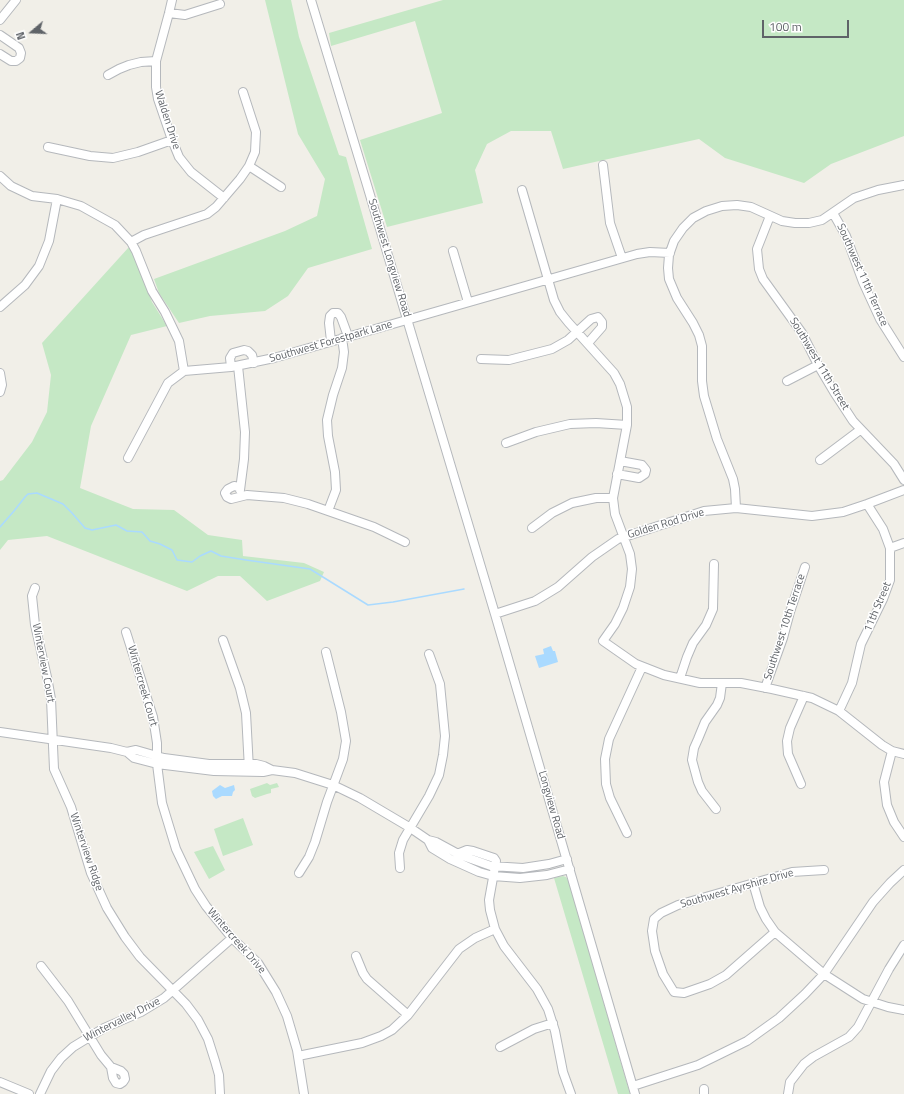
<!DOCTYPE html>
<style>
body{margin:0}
#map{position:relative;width:904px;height:1094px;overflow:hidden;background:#f1efe8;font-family:"Titillium Web",sans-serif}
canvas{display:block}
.north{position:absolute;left:12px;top:12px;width:40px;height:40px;-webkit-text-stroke:3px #fff;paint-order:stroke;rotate:251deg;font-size:11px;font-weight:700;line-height:16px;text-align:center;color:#5f6368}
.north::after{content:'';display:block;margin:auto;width:14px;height:18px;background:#5f6368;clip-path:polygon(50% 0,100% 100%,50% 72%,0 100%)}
.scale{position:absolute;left:762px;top:20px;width:87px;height:18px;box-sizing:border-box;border:2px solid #5f6368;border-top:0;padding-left:5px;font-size:12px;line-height:14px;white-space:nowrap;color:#5f6368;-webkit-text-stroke:3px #fff;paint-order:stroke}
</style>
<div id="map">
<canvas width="904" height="1094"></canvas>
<div class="north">N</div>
<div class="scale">100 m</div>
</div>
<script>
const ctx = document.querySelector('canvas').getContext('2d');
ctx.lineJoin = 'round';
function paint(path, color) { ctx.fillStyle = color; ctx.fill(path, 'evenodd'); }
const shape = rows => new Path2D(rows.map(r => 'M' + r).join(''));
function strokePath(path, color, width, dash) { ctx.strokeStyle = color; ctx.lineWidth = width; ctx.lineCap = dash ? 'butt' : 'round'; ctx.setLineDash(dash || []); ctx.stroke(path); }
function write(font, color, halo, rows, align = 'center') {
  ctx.font = font + ' "Titillium Web",sans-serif'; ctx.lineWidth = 3; ctx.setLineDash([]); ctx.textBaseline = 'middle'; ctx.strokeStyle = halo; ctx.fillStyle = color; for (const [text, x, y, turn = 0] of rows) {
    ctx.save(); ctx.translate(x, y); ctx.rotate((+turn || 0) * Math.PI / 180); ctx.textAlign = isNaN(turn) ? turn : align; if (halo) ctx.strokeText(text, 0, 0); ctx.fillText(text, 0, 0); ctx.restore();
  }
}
const green = shape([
 [265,0,291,0,299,37,339,155,346,157,372,249,308,268,288,296,265,311,210,316,179,323,159,293,154,279,285,231,317,216,325,179,298,134],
 [443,0,904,0,904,136,831,164,804,183,725,158,699,139,563,169,551,131,511,131,487,144,475,170,483,203,387,227,360,140,442,113,415,21,331,46,329,33],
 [129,247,134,255,152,302,167,326,131,335,91,426,80,488,133,509,174,510,208,535,242,540,243,556,304,563,324,572,320,581,267,601,240,576,218,576,187,591,47,536,8,540,0,550,0,481,3,480,32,442,47,412,51,375,42,343],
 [267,783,270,785,277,783,279,787,271,789,271,793,267,794,255,798,252,796,250,789],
 [243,818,253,845,223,856,214,829],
 [213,846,225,870,209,879,194,852],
 [563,876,566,877,569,882,630,1094,618,1094,554,878]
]);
const water = shape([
 [551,646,553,651,555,651,558,662,539,668,535,656,544,654,543,649],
 [220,785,225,788,234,785,235,790,233,792,232,796,222,796,216,799,213,796,212,791]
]);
const stream = shape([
 [0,527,14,511,25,497,28,494,37,493,63,504,72,513,85,528,92,530,116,525,127,531,142,532,150,541,160,544,172,550,177,560,192,562,200,556,211,551,221,556,246,560,310,569,368,605,393,602,464,589]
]);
const minor = shape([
 [172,0,169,13,156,61,156,87,158,99,172,140,179,157,191,172,224,198],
 [311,0,367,185,495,614,635,1094],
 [169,13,185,15,220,4],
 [0,20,16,0],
 [0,35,19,48,21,53,20,58,16,61,11,61,0,54],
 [108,75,119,69,129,65,141,62,156,61],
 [48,147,90,156,113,158,138,152,172,140],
 [603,165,610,223,622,258],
 [249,166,281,187],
 [0,176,11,186,32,196,57,199,81,206,115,225,131,242,136,251,152,291,165,312,179,341,184,371],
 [522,190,554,300,560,312,568,322,614,373,620,384,627,407,627,425,613,498,615,514,630,554,632,569,630,587,623,608,615,624,603,641,636,664,664,675,700,683,741,683,772,689,812,698,839,711,882,745,892,751,904,754],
 [833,213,846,236,863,282,880,319,904,357],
 [770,216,757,249,759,269,763,279,802,333,818,365,834,392,853,421,894,464,904,480],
 [131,242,144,235,207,214,216,207,240,179,249,166,255,152,256,132,243,92],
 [453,251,468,302],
 [0,307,25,285,39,266,49,241,57,199],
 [331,341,329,323,330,316,333,313,338,313,341,317,348,336],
 [481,359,509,360,552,349,568,340,591,319,598,317,602,322,602,327,588,343],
 [238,366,245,432,244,459,240,490],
 [231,367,230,358,233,353,244,350,248,351,252,355,254,363],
 [0,373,2,385,0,392],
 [787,381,818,365],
 [506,443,536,432,570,424,596,423,627,425],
 [128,458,168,383,184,371,231,367,274,358,637,254,650,252,670,253],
 [820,460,860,430],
 [617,474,639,478,645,474,646,470,642,465,620,461],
 [239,487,234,486,228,489,225,493,227,497,231,499,247,495,284,498,308,504,374,527,405,542],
 [736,508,735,489,733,479,717,439,704,396,702,381,702,346,699,335,693,323,677,298,669,279,668,268,669,255,674,241,683,228,693,218,706,211,722,206,737,205,751,207,782,221,795,223,809,223,822,220,854,198,878,190,904,185],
 [328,511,336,490,335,472,328,436,327,420,333,395,342,368,344,352,342,338],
 [532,528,552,513,572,503,596,498,613,498],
 [890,548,904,543],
 [35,588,32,596,35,625,47,677,51,699,54,769,71,807,91,873,107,908,125,937,140,957,186,1004,198,1020,208,1039,215,1061,219,1075,220,1094],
 [495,614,535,601,558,587,592,557,618,539,704,511,736,508,812,516,843,512,867,504,904,490],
 [126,632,153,717,157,743,157,764,162,803,176,849,195,889,206,906,232,938,258,963,276,992,287,1016,297,1050,304,1094],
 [223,640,240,688,246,713,249,769],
 [680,678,687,657,693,643,706,625,713,609,714,564],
 [765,688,783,638,790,612,805,567],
 [839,711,852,683,861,644,883,599,890,580,890,548,883,529,867,504],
 [0,732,111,748,127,752,134,758,157,764,214,771,263,772,272,770],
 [892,751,884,782,887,805,894,822,904,837],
 [127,752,136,750,164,758,209,764,256,764,264,766,272,770,295,773,333,785,360,798,409,827,428,840,432,848,450,859,479,872,493,876,520,878,547,875,570,869],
 [801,784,788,754,787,741,790,728,804,696],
 [716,809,702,791,698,782,692,760,694,748,698,739,705,722,717,705,720,698,722,683],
 [627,833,610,798,606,784,605,759,609,739,642,667],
 [428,840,436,842,460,855,491,866,523,868,549,864,567,859],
 [457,854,467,850,473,851,494,858,496,861,489,900,490,910,495,929,504,946,537,989,548,1009,555,1031,563,1072,571,1094],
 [400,868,399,853,403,840,429,796,439,775,443,755,445,736,440,684,429,654],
 [299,873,309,857,315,842,327,802,343,759,346,741,341,712,326,652],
 [753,883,760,907,766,919,775,932,824,974,863,999,888,1007,904,1010],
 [775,932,726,975,710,984,684,993,674,992,663,974,655,951,652,931,654,919,661,913,678,905,792,872,824,870],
 [356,956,363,973,367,979,408,1015],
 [41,966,68,1001,101,1055,111,1067,113,1078,116,1083,120,1084,123,1082,125,1079,124,1074,121,1071,111,1067],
 [500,1047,534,1029,553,1023],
 [298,1056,362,1043,381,1036,392,1030,408,1015,459,949,475,938,495,929],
 [0,1082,29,1094],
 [633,1086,698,1065,747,1041,779,1018,805,994,824,974,873,902,890,883,904,870],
 [704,1089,704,1094],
 [40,1094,51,1071,61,1058,73,1047,104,1028,141,1012,164,998,232,938],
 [788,1094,790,1082,804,1064,813,1057,849,1037,858,1027,889,969,904,945]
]);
const streetNames = [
 ["Walden Drive",167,120,72],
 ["Southwest Longview Road",389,258,73],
 ["Southwest 11th Terrace",862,275,66],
 ["Southwest Forestpark Lane",331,342,-16],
 ["Southwest 11th Street",819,364,59],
 ["Golden Rod Drive",666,524,-17],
 ["11th Street",878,607,-67],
 ["Southwest 10th Terrace",785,627,-72],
 ["Winterview Court",43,663,79],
 ["Wintercreek Court",142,686,74],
 ["Longview Road",551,805,74],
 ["Winterview Ridge",86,852,71],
 ["Southwest Ayrshire Drive",737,889,-16],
 ["Wintercreek Drive",236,941,49],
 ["Wintervalley Drive",122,1020,-27]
];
paint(green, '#c5e8c5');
paint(water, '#aadaff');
strokePath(stream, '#aadaff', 1.5);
strokePath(minor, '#b5b8bc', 10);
strokePath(minor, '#fff', 8);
write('11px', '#5f6368', '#fff', streetNames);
</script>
